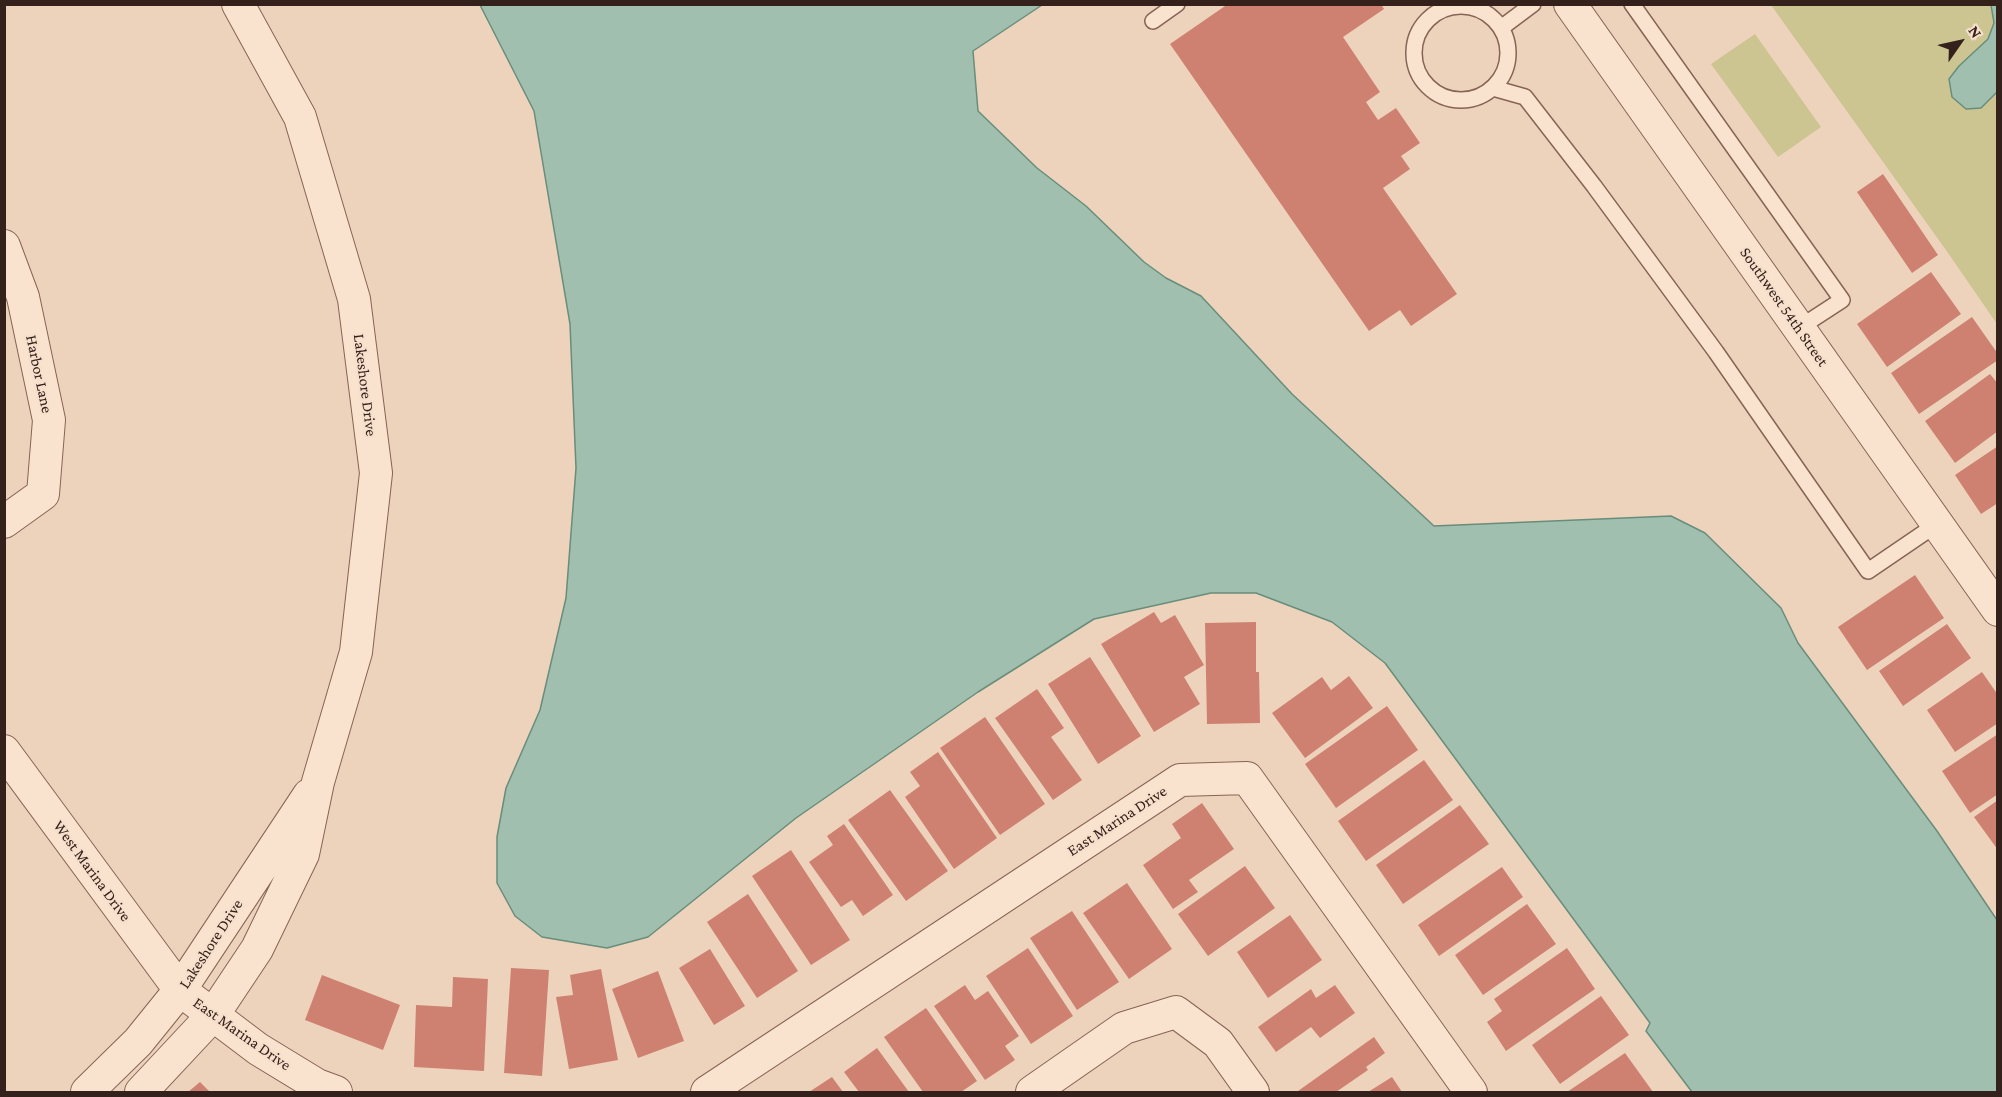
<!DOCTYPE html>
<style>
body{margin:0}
#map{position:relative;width:2002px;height:1097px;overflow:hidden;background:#eed3bc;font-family:"Crimson Pro",serif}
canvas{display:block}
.frame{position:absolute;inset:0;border:6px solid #35211b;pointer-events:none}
.north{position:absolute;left:1930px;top:12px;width:60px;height:60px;-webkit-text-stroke:4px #f6e0cc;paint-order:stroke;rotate:56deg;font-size:16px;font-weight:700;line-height:24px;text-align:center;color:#35211b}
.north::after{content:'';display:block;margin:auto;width:21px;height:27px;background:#35211b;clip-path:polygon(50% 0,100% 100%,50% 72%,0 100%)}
</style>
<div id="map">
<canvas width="2002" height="1097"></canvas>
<div class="frame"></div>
<div class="north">N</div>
</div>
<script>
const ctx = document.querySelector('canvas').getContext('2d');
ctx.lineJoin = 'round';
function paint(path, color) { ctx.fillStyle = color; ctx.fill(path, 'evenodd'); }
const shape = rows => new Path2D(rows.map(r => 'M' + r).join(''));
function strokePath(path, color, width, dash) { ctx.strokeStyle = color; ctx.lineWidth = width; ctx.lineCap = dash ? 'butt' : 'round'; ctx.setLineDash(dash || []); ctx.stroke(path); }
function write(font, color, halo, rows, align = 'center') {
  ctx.font = font + ' "Crimson Pro",serif'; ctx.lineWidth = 4.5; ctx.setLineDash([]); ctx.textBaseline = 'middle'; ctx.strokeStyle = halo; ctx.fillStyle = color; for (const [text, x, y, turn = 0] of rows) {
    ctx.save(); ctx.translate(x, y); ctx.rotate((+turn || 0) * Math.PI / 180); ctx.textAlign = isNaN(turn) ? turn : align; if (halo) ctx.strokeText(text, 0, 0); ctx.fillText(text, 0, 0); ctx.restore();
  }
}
const green = shape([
 [1771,5,1997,5,1997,324,1948,253],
 [1755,34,1821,127,1778,157,1711,64]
]);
const water = shape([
 [480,5,1042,5,973,51,978,111,1037,168,1086,206,1144,262,1166,278,1201,296,1292,394,1434,526,1671,516,1705,533,1781,608,1798,643,1937,831,1997,920,1997,1092,1692,1092,1646,1031,1650,1023,1385,663,1332,622,1256,593,1211,593,1094,619,978,692,796,818,648,937,607,948,542,937,515,916,497,883,497,837,506,788,540,710,566,598,576,468,570,324,534,111,480,5],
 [1991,5,1997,5,1997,92,1981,108,1966,109,1952,97,1949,79,1959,66,1988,39,1994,23,1991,5]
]);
const building = shape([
 [1228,4,1381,4,1384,9,1343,37,1380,92,1366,102,1378,120,1396,108,1420,143,1401,156,1410,169,1383,188,1457,294,1411,326,1400,310,1369,331,1170,44],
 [1883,174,1938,255,1912,273,1857,192],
 [1931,272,1961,314,1887,367,1857,324],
 [1972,317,1998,354,1998,360,1919,414,1891,373],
 [1990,374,1998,384,1998,431,1955,463,1925,421],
 [1998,446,1998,503,1981,514,1955,475],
 [1915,575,1944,618,1867,670,1838,627],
 [1154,612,1161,623,1175,615,1204,665,1184,677,1200,704,1154,732,1101,644],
 [1256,622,1256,672,1259,672,1260,723,1207,724,1205,623],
 [1947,624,1971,658,1903,706,1879,671],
 [1090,657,1141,736,1098,764,1048,684],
 [1982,672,1998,695,1998,723,1955,752,1927,710],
 [1349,676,1373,708,1305,758,1272,713,1322,677,1331,690],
 [1037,689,1064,728,1051,737,1082,780,1053,800,995,718],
 [1387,706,1418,750,1336,808,1305,764],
 [985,717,1045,804,1000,835,940,748],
 [1998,734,1998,794,1970,813,1942,771],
 [938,752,997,838,954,869,905,797,920,786,910,772],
 [1424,760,1453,800,1366,861,1338,821],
 [890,790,948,871,906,901,848,820],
 [1998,800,1998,850,1974,817],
 [1202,803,1234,849,1189,880,1198,892,1173,909,1143,865,1181,838,1172,824],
 [1460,805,1489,844,1403,904,1376,865],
 [844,824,893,895,863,916,852,900,841,907,809,862,833,845,827,836],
 [791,850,850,940,811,965,752,876],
 [1245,866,1275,908,1208,956,1178,914],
 [1502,867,1523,897,1439,956,1418,925],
 [1127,883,1172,949,1129,979,1083,913],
 [748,894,798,971,757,998,707,922],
 [1527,904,1556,944,1483,995,1455,955],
 [1072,911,1119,982,1077,1010,1030,938],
 [1290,915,1322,960,1268,998,1237,952],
 [1028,948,1073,1016,1031,1044,986,976],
 [1567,948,1595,989,1506,1051,1487,1022,1502,1011,1494,999],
 [710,949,745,1006,714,1025,679,968],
 [511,968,549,970,542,1076,504,1073],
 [601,969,618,1060,569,1069,556,997,573,995,570,975],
 [658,971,684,1041,638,1058,612,989],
 [322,975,400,1005,383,1050,305,1020],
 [453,977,488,979,484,1071,414,1067,416,1005,452,1007],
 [965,985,975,1000,988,991,1019,1036,1005,1046,1015,1060,985,1080,934,1006],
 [1335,985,1355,1013,1320,1038,1311,1027,1276,1052,1258,1027,1311,989,1316,998],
 [1601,996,1629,1035,1560,1084,1532,1045],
 [926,1008,977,1081,961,1092,923,1092,884,1037],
 [1374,1037,1385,1053,1366,1067,1368,1070,1336,1092,1299,1092,1298,1091],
 [877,1048,909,1092,859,1092,844,1072],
 [1625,1053,1653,1092,1567,1092],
 [832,1077,843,1092,809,1092],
 [1392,1077,1402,1092,1368,1092],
 [200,1082,210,1092,188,1092]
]);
const lane = shape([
 [1632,4,1842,300,1799,328],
 '1414 53a47 47 0 1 1 94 0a47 47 0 1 1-94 0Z',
 [1153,21,1177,4],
 [1501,28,1533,4],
 [1493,88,1525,97,1594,186,1716,352,1868,571,1937,524]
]);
const street = shape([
 [1570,4,1998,610],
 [4,246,23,297,49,420,43,494,4,522],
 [4,751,180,990,258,1049,317,1085,336,1092],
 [87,1092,138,1042,180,990,309,795],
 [141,1092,213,1015,257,949,303,854,318,782,356,652,376,473,354,299,300,117,238,4],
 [707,1092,1180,780,1247,778,1471,1092],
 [1032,1092,1124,1028,1176,1012,1218,1043,1253,1092]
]);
const streetNames = [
 ["Southwest 54th Street",1784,307,55],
 ["Harbor Lane",39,374,78],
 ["Lakeshore Drive",365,385,83],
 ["East Marina Drive",1117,821,-33],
 ["West Marina Drive",92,871,54],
 ["Lakeshore Drive",211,944,-57],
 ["East Marina Drive",242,1034,35]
];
paint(green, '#ccc591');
paint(water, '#a0bfaf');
strokePath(water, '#688d7b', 1.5);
paint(building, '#ce8171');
strokePath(lane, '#866456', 18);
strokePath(street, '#866456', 34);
strokePath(lane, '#f9e3cf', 15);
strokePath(street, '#f9e3cf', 32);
write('16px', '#35211b', '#f6e0cc', streetNames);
</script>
